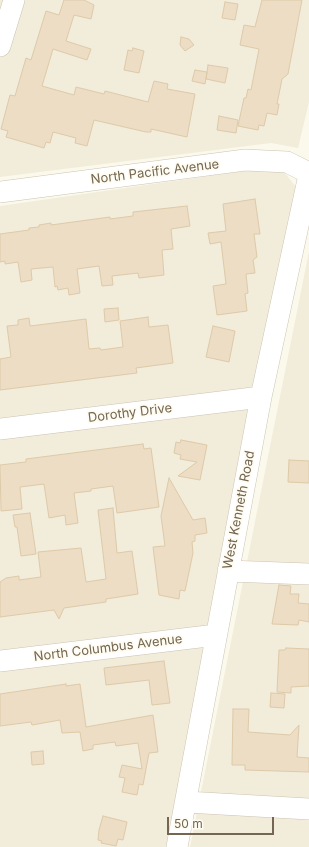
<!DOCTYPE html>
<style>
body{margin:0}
#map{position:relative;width:309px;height:847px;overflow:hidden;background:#fbf9ec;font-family:Inter,sans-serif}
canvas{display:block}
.scale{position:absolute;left:167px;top:817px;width:107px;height:18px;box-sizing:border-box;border:2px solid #746650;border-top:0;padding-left:5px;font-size:12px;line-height:14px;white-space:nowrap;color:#746650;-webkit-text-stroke:3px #fefcf2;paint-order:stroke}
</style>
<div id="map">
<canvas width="309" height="847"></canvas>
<div class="scale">50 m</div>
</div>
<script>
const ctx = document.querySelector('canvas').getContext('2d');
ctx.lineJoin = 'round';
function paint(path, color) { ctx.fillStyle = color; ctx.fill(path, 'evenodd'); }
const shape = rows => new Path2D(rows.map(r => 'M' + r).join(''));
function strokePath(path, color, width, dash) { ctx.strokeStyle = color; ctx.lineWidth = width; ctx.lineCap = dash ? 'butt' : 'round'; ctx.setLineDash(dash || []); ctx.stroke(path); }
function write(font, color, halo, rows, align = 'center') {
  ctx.font = font + ' Inter,sans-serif'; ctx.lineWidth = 3.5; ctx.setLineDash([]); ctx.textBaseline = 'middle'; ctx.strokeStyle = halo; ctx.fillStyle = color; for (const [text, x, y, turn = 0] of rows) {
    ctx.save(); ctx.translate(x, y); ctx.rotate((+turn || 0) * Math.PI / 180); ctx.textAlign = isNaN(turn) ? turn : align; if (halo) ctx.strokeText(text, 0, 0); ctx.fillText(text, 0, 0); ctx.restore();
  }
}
const residential = shape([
 [0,0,309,0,309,102,298,148,271,143,0,177],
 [257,169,284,172,296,187,166,847,0,847,0,206],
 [309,251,309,847,190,847,251,542]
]);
const building = shape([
 [64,0,84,0,94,5,91,19,74,15,66,41,91,49,87,60,53,49,42,86,74,95,76,87,104,94,105,91,148,102,154,81,168,84,167,89,195,94,187,137,151,129,151,132,146,132,94,120,87,146,75,143,76,138,53,132,50,143,46,142,44,148,6,137,8,131,1,129,10,95,15,96,26,58,31,60,46,11,59,15,64,0],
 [262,0,302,0,288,74,282,79,277,104,279,104,277,115,267,113,264,126,259,125,258,130,238,126,244,98,246,98,248,89,251,90,259,49,240,45,244,25,255,27,262,0],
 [225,2,238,4,235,20,222,18,225,2],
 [181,37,189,39,194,45,185,51,180,45,181,37],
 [133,48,144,51,139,73,124,70,128,50,132,51,133,48],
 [208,65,228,68,225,83,206,79,208,65],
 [195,70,207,72,205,84,192,81,195,70],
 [219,116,238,120,236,133,217,130,219,116],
 [255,199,260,234,254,234,257,257,253,260,255,273,246,274,248,293,245,294,247,311,217,315,213,286,226,284,221,242,210,244,208,233,226,231,223,204,255,199],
 [187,206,190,226,171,229,173,249,162,250,164,275,139,278,138,273,112,276,113,285,102,286,99,266,77,269,80,293,69,295,68,288,58,290,57,286,55,287,53,267,31,269,32,280,21,282,18,262,5,264,5,261,0,262,0,234,29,230,29,228,39,227,39,225,51,223,51,225,110,217,110,219,133,216,133,212,187,206],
 [118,308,119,320,105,322,104,309,118,308],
 [148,317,149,327,168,325,173,363,136,368,137,373,0,390,0,359,11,357,7,326,18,325,18,320,29,318,30,326,86,319,89,349,100,348,101,350,123,347,120,321,148,317],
 [213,326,235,331,229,362,206,357,213,326],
 [181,440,207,445,200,480,178,476,197,462,180,459,181,455,174,453,176,442,180,443,181,440],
 [143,444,144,449,151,448,159,507,117,513,113,486,91,489,91,491,74,493,78,523,66,525,65,515,49,518,44,484,20,487,22,509,1,511,0,465,26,462,26,459,143,444],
 [289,460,309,461,309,483,288,482,289,460],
 [169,478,193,520,205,518,207,533,195,535,195,541,192,542,193,553,185,591,180,590,179,599,159,595,153,547,165,546,161,516,169,478],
 [113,508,117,553,132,551,138,594,106,599,106,602,64,608,59,619,54,610,0,617,0,582,6,578,19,576,19,580,41,577,38,552,81,548,86,582,106,579,98,510,113,508],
 [30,513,36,554,21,556,17,527,15,527,13,515,30,513],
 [279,585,291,586,290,594,299,594,298,603,309,604,309,622,299,620,298,625,272,624,279,585],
 [286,648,309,649,309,686,291,687,291,693,277,692,279,650,285,650,286,648],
 [164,661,170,703,152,705,149,680,106,685,104,668,164,661],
 [66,684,66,686,80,684,86,727,153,715,158,752,149,753,143,785,139,784,137,795,122,792,125,778,119,777,122,765,142,769,138,743,116,746,115,742,93,745,93,749,83,751,80,732,62,733,60,720,32,725,31,722,0,726,0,694,66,684],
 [271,693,285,694,284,708,270,707,271,693],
 [233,709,249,709,248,732,290,735,299,725,297,757,309,758,309,772,245,770,245,765,232,765,233,709],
 [43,751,44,764,32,765,31,752,43,751],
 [103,816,127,822,123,840,118,839,116,846,101,843,102,841,98,840,99,830,103,816]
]);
const minor = shape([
 [0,46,14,0],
 [0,192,245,160,287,162,309,173],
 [0,429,261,397],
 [228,571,309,574],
 [0,661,216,635],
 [186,802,309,809],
 [177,847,261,397,309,175]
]);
const streetNames = [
 ["North Pacific Avenue",155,172,-7],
 ["Dorothy Drive",130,413,-7],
 ["West Kenneth Road",239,510,-79],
 ["North Columbus Avenue",108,648,-7]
];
paint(residential, '#f2ecdb');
paint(building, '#ecddc4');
strokePath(building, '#decaa8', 1);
strokePath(minor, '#ccc4b2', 22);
strokePath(minor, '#fff', 21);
write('13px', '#746650', '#fefcf2', streetNames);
</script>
